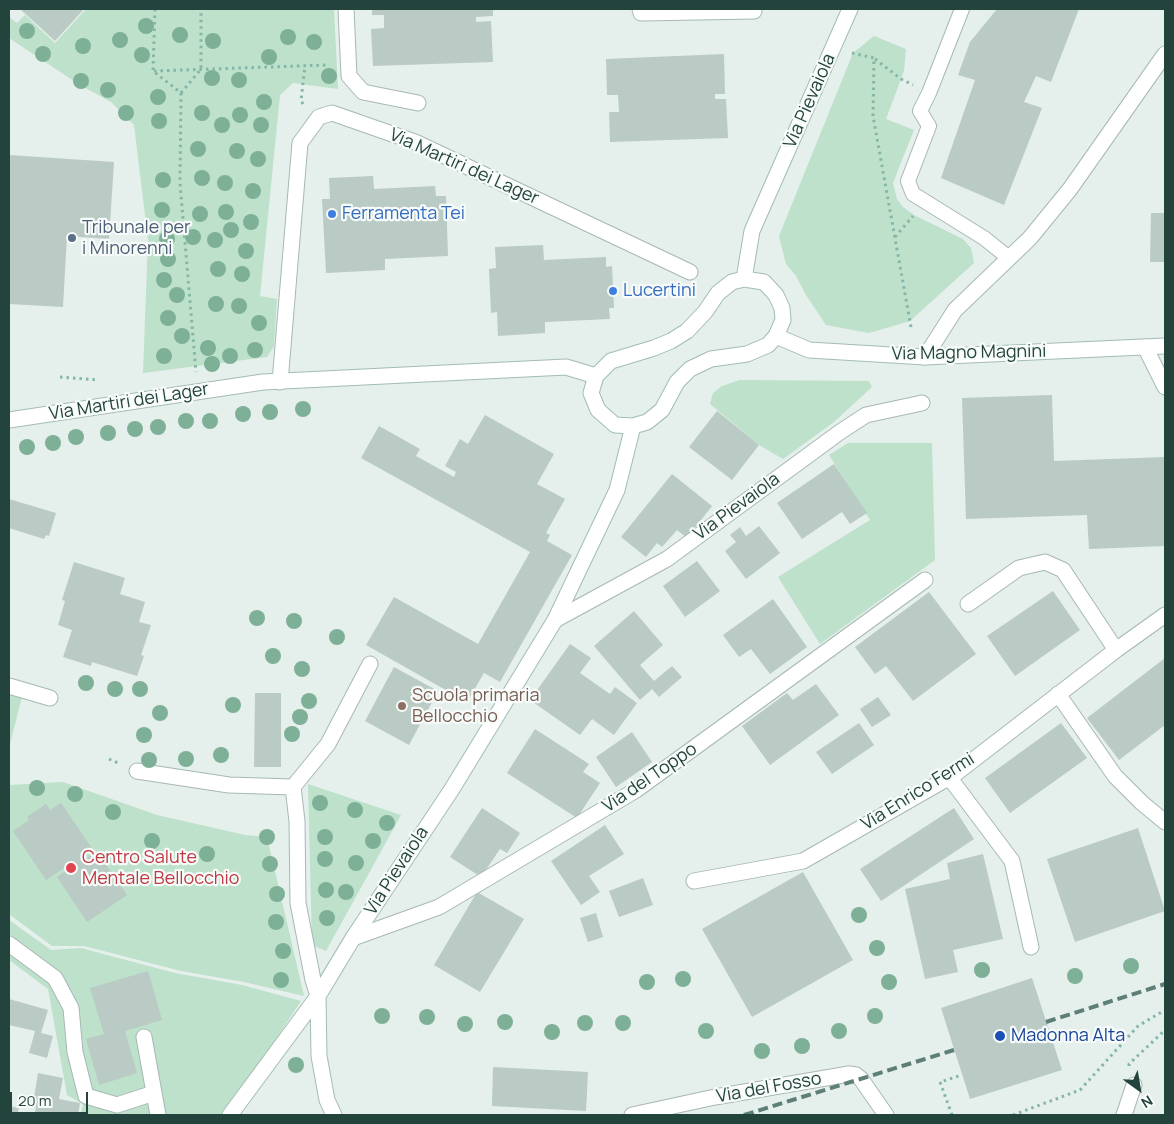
<!DOCTYPE html>
<style>
body{margin:0}
#map{position:relative;width:1174px;height:1124px;overflow:hidden;background:#e5efec;font-family:Manrope,sans-serif}
canvas{display:block}
.frame{position:absolute;inset:0;border:10px solid #23433d;pointer-events:none}
.north{position:absolute;left:1114px;top:1064px;width:50px;height:50px;-webkit-text-stroke:4px #f7fbf9;paint-order:stroke;rotate:148deg;font-size:14px;font-weight:700;line-height:20px;text-align:center;color:#23433d}
.north::after{content:'';display:block;margin:auto;width:18px;height:22px;background:#23433d;clip-path:polygon(50% 0,100% 100%,50% 72%,0 100%)}
.scale{position:absolute;left:10px;top:1092px;width:78px;height:22px;box-sizing:border-box;border:2px solid #23433d;border-top:0;padding-left:6px;font-size:15px;line-height:18px;white-space:nowrap;color:#23433d;-webkit-text-stroke:4px #f7fbf9;paint-order:stroke}
</style>
<div id="map">
<canvas width="1174" height="1124"></canvas>
<div class="frame"></div>
<div class="north">N</div>
<div class="scale">20 m</div>
</div>
<script>
const ctx = document.querySelector('canvas').getContext('2d');
ctx.lineJoin = 'round';
function paint(path, color) { ctx.fillStyle = color; ctx.fill(path, 'evenodd'); }
const shape = rows => new Path2D(rows.map(r => 'M' + r).join(''));
function strokePath(path, color, width, dash) { ctx.strokeStyle = color; ctx.lineWidth = width; ctx.lineCap = dash ? 'butt' : 'round'; ctx.setLineDash(dash || []); ctx.stroke(path); }
function write(font, color, halo, rows, align = 'center') {
  ctx.font = font + ' Manrope,sans-serif'; ctx.lineWidth = 4.5; ctx.setLineDash([]); ctx.textBaseline = 'middle'; ctx.strokeStyle = halo; ctx.fillStyle = color; for (const [text, x, y, turn = 0] of rows) {
    ctx.save(); ctx.translate(x, y); ctx.rotate((+turn || 0) * Math.PI / 180); ctx.textAlign = isNaN(turn) ? turn : align; if (halo) ctx.strokeText(text, 0, 0); ctx.fillText(text, 0, 0); ctx.restore();
  }
}
const green = shape([
 [86,9,334,9,338,89,293,83,280,95,260,296,277,299,274,346,267,357,143,373,148,240,134,125,111,102,80,85,9,38,9,17,17,23,25,15,55,43],
 [874,36,906,49,904,71,886,119,914,130,893,183,897,199,903,207,914,215,963,239,971,248,974,263,910,321,869,333,826,325,806,295,796,276,786,264,779,236,853,53],
 [740,380,869,381,872,387,834,422,783,459,759,445,710,404,713,393,722,386],
 [848,443,932,443,935,560,820,644,778,577,870,520,829,455],
 [9,694,22,697,9,748],
 [63,782,157,815,245,835,267,837,304,996,244,982,181,971,84,946,52,946,9,914,10,785],
 [308,784,401,815,326,951,312,945],
 [9,920,51,950,81,948,175,973,242,985,301,1001,270,1048,222,1115,81,1115,83,1104,67,1095,48,989,9,960]
]);
const building = shape([
 [20,9,84,9,55,41],
 [372,9,493,9,493,16,476,17,476,22,491,21,493,62,373,66,371,29,384,28,384,15,372,15],
 [997,9,1079,9,1051,82,1036,76,1024,102,1042,108,1004,205,941,178,975,80,958,75,970,42],
 [724,54,725,94,715,94,715,99,726,99,728,138,610,142,609,112,619,112,618,95,607,95,606,59],
 [9,155,114,162,109,239,67,236,63,307,9,304],
 [373,176,374,189,435,186,436,196,446,196,448,256,385,259,385,270,326,273,322,199,330,199,329,178],
 [1151,213,1165,213,1165,262,1150,262],
 [543,245,544,260,606,257,606,267,612,266,614,308,609,308,610,319,545,322,545,333,498,336,497,312,491,313,489,269,496,268,495,247],
 [1052,395,1054,461,1165,457,1165,546,1089,549,1087,515,966,519,962,398],
 [717,411,759,445,732,480,689,447],
 [485,415,554,454,537,484,565,499,546,533,550,535,547,541,572,555,500,682,484,673,467,702,366,645,394,597,478,644,530,552,361,458,379,426,420,449,416,456,454,477,456,472,445,466,460,439,468,444],
 [834,464,867,513,850,524,842,512,802,539,777,503],
 [672,474,712,506,687,538,677,530,662,547,657,543,646,557,621,537],
 [9,499,56,513,49,536,46,535,44,539,9,528],
 [759,526,780,553,746,579,725,551,736,542,730,535,740,527,746,536],
 [697,561,720,591,685,617,663,586],
 [74,562,125,578,120,594,145,602,139,622,151,625,141,655,144,656,137,676,92,662,91,666,63,657,72,630,58,625,65,601,62,600],
 [1053,591,1080,630,1015,676,987,636],
 [929,592,976,654,913,701,886,666,875,674,855,647],
 [773,599,807,647,770,674,751,649,739,657,723,635],
 [634,611,663,645,640,665,654,681,672,666,682,677,659,697,652,689,640,700,594,646],
 [570,644,591,658,580,673,610,694,615,687,637,703,614,735,592,719,580,735,530,700],
 [1165,658,1165,725,1119,760,1087,718],
 [394,667,438,691,409,745,365,721],
 [816,684,839,715,770,765,742,726,787,693,793,700],
 [255,693,281,693,281,767,254,767],
 [878,697,891,715,872,727,860,709],
 [859,723,874,745,832,774,816,752],
 [1061,723,1087,758,1010,813,985,778],
 [535,729,589,764,583,772,600,783,577,818,507,773],
 [632,732,652,762,616,787,596,757],
 [61,803,91,847,80,854,84,860,97,851,127,895,87,922,57,877,66,871,64,868,46,880,13,831,29,820,27,817,46,804,50,810],
 [482,808,520,833,507,853,500,849,481,877,450,857],
 [954,808,974,839,881,901,860,869],
 [605,825,624,854,589,876,600,892,581,905,551,861],
 [1138,828,1165,911,1075,942,1047,859],
 [983,854,1003,939,953,950,958,972,925,979,905,889,950,879,947,863],
 [803,872,853,960,752,1017,702,929],
 [643,878,653,905,619,917,609,891],
 [477,892,524,919,480,992,434,965],
 [596,913,603,937,588,942,580,918],
 [148,971,162,1020,125,1031,137,1073,99,1085,86,1039,104,1034,90,988],
 [1032,978,1062,1070,970,1099,941,1008],
 [9,999,48,1010,41,1033,53,1036,47,1058,29,1053,35,1031,9,1025],
 [493,1067,588,1072,586,1111,492,1106],
 [38,1073,63,1078,59,1099,80,1103,78,1115,35,1115,36,1104,33,1104],
 [9,1106,19,1108,17,1115,9,1115]
]);
const path = shape([
 [155,9,153,71,181,93,180,183,196,372],
 [852,53,874,58,873,116,911,327],
 [875,59,901,79,913,85],
 [154,71,328,65],
 [181,93,201,69,201,9],
 [303,104,301,101,305,65],
 [895,237,913,216],
 [60,377,98,380],
 [109,759,118,763],
 [1129,1066,1129,1064,1165,1030],
 [952,1115,940,1082,962,1075],
 [1013,1115,1080,1090,1138,1026,1165,1010]
]);
const lane = shape([
 [962,9,929,93,920,111,929,126,908,181,913,194,984,238,1009,258]
]);
const street = shape([
 [346,9,349,76,363,92,418,103],
 [640,9,641,13,754,11],
 [1145,347,1165,387],
 [925,357,955,310,1030,238,1070,189,1165,54],
 [280,382,300,143,319,117,332,113,415,142,690,272],
 [968,604,1019,568,1045,562,1063,570,1116,650],
 [555,620,667,559,840,432,866,415,922,403],
 [9,686,50,698],
 [1058,694,1115,776,1142,803,1165,822],
 [137,771,229,785,293,787],
 [949,777,1012,861,1031,947],
 [694,881,803,861,955,774,1116,650,1165,615],
 [353,938,439,907,636,790,925,580],
 [9,944,55,978,71,1008,75,1052,86,1096,117,1105,154,1093],
 [318,996,313,980,298,903,297,821,293,787,328,744,370,664],
 [144,1037,158,1115],
 [632,1115,715,1097,849,1074,856,1075,861,1079,886,1115],
 [1124,1115,1134,1085]
]);
const secondary = shape([
 [744,279,764,282,776,295,782,308,783,320,776,336,768,345,747,354,711,359,690,369,677,382,662,410,647,422,633,426,615,425,598,410,591,393,596,376,611,361,654,348,671,341,687,331,705,312,718,293,732,282,744,279],
 [744,279,752,231,850,9],
 [776,336,809,350,925,357,1165,346],
 [9,420,263,382,566,367,596,376],
 [318,996,319,1056,327,1100,334,1115],
 [230,1115,318,996,353,938,452,789,555,620,617,490,633,426]
]);
const rail = shape([
 [1046,1022,1165,984],
 [744,1115,954,1050]
]);
const trees = [
 [146,26],
 [27,31],
 [180,35],
 [288,37],
 [120,40],
 [213,41],
 [314,42],
 [83,46],
 [43,54],
 [142,55],
 [269,57],
 [329,76],
 [212,78],
 [239,80],
 [81,81],
 [108,90],
 [158,97],
 [264,102],
 [126,113],
 [202,113],
 [240,115],
 [159,121],
 [222,125],
 [261,125],
 [198,149],
 [237,151],
 [258,159],
 [202,178],
 [163,180],
 [225,183],
 [253,191],
 [162,210],
 [226,212],
 [200,214],
 [251,222],
 [231,230],
 [193,237],
 [167,239],
 [215,240],
 [246,251],
 [168,259],
 [218,269],
 [242,274],
 [164,280],
 [177,295],
 [216,304],
 [239,306],
 [168,318],
 [259,323],
 [182,336],
 [208,348],
 [255,350],
 [164,356],
 [230,356],
 [212,364],
 [303,409],
 [270,412],
 [243,414],
 [186,421],
 [210,421],
 [158,427],
 [135,429],
 [108,433],
 [76,437],
 [53,443],
 [27,447],
 [257,618],
 [294,621],
 [337,637],
 [273,656],
 [302,669],
 [86,683],
 [115,689],
 [140,689],
 [309,701],
 [233,705],
 [160,713],
 [300,717],
 [292,734],
 [144,735],
 [221,755],
 [186,759],
 [149,760],
 [37,788],
 [75,794],
 [320,803],
 [355,810],
 [113,812],
 [387,823],
 [267,837],
 [325,837],
 [152,841],
 [373,841],
 [207,854],
 [325,859],
 [356,863],
 [270,864],
 [326,890],
 [346,892],
 [277,894],
 [859,915],
 [327,918],
 [276,922],
 [877,948],
 [283,951],
 [1131,966],
 [982,970],
 [1075,976],
 [683,979],
 [281,980],
 [647,982],
 [889,982],
 [382,1016],
 [875,1016],
 [427,1017],
 [505,1022],
 [585,1023],
 [623,1023],
 [465,1024],
 [706,1031],
 [839,1031],
 [552,1032],
 [802,1046],
 [762,1051],
 [296,1065]
];
const markers = [
 [332,214,5,"#3f7fe0"],
 [72,238,5,"#5c6f8a"],
 [613,291,5,"#3f7fe0"],
 [402,706,5,"#8d6e63"],
 [71,868,6,"#e0444e"],
 [1000,1036,6,"#1a4fb4"]
];
const streetNames = [
 ["Via Pievaiola",810,101,-66],
 ["Via Martiri dei Lager",464,167,24],
 ["Via Magno Magnini",969,353,-1],
 ["Via Martiri dei Lager",129,402,-9],
 ["Via Pievaiola",737,507,-36],
 ["Via del Toppo",650,778,-34],
 ["Via Enrico Fermi",918,792,-32],
 ["Via Pievaiola",397,871,-57],
 ["Via del Fosso",769,1088,-10]
];
const shopNames = [
 ["Ferramenta Tei",342,214],
 ["Lucertini",623,291]
];
const serviceNames = [
 ["Tribunale per",82,228],
 ["i Minorenni",82,249]
];
const educationNames = [
 ["Scuola primaria",412,696],
 ["Bellocchio",412,717]
];
const healthNames = [
 ["Centro Salute",82,858],
 ["Mentale Bellocchio",82,879]
];
const transitNames = [
 ["Madonna Alta",1011,1036]
];
paint(green, '#bde1ca');
paint(building, '#bacac5');
strokePath(lane, '#a7b8b4', 16);
strokePath(street, '#a7b8b4', 17);
strokePath(secondary, '#a3bcb5', 17);
strokePath(path, '#84b5a9', 3, [2.5, 4]);
strokePath(lane, '#fff', 14);
strokePath(street, '#fff', 15);
strokePath(secondary, '#fff', 15);
strokePath(rail, '#5e7e78', 4, [10, 5]);
ctx.fillStyle = '#7eb097';
for (const [x, y] of trees) { ctx.beginPath(); ctx.arc(x, y, 8, 0, 2 * Math.PI); ctx.fill(); }
for (const [x, y, r, color] of markers) { const dot = new Path2D(); dot.arc(x, y, r, 0, 2 * Math.PI); ctx.fillStyle = color; ctx.fill(dot); strokePath(dot, '#f7fbf9', 2); }
write('18px', '#23433d', '#f7fbf9', streetNames);
write('18px', '#366cbe', '#f7fbf9', shopNames, 'left');
write('18px', '#4e5e75', '#f7fbf9', serviceNames, 'left');
write('18px', '#785e54', '#f7fbf9', educationNames, 'left');
write('18px', '#be3a42', '#f7fbf9', healthNames, 'left');
write('18px', '#164399', '#f7fbf9', transitNames, 'left');
</script>
